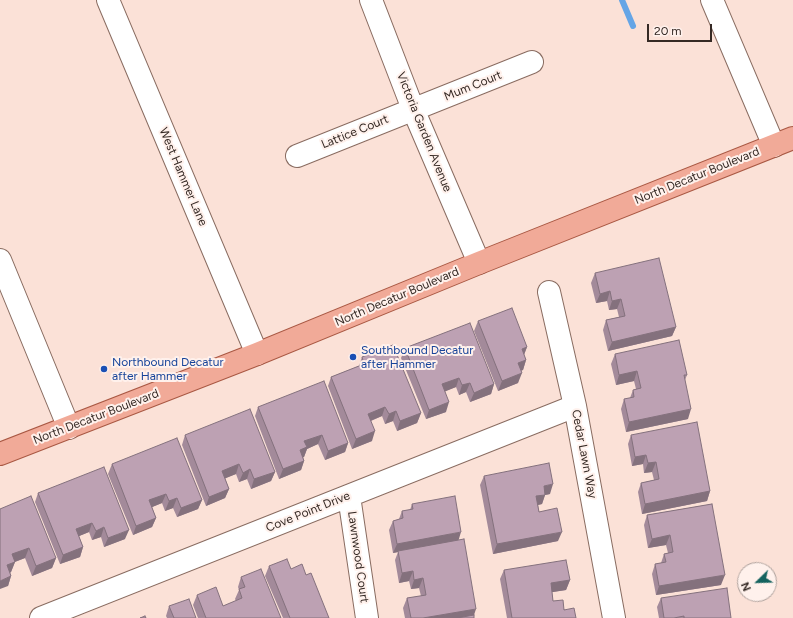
<!DOCTYPE html>
<style>
body{margin:0}
#map{position:relative;width:793px;height:618px;overflow:hidden;background:#fbe1d7;font-family:Figtree,sans-serif}
canvas{display:block}
.north{position:absolute;left:737px;top:562px;width:40px;height:40px;box-sizing:border-box;background:#fff1ec;border:1px solid #aea19c;border-radius:50%;rotate:247deg;font-size:11px;font-weight:700;line-height:16px;text-align:center;color:#352924}
.north::after{content:'';display:block;margin:auto;width:14px;height:18px;background:#15635f;clip-path:polygon(50% 0,100% 100%,50% 72%,0 100%)}
.scale{position:absolute;left:647px;top:24px;width:65px;height:18px;box-sizing:border-box;border:2px solid #352924;border-top:0;padding-left:5px;font-size:12px;line-height:14px;white-space:nowrap;color:#352924;-webkit-text-stroke:3px #fff1ec;paint-order:stroke}
</style>
<div id="map">
<canvas width="793" height="618"></canvas>
<div class="north">N</div>
<div class="scale">20 m</div>
</div>
<script>
const ctx = document.querySelector('canvas').getContext('2d');
ctx.lineJoin = 'round';
const shape = rows => new Path2D(rows.map(r => 'M' + r).join(''));
function strokePath(path, color, width, dash) { ctx.strokeStyle = color; ctx.lineWidth = width; ctx.lineCap = dash ? 'butt' : 'round'; ctx.setLineDash(dash || []); ctx.stroke(path); }
function paint(path, color) { ctx.fillStyle = color; ctx.fill(path, 'evenodd'); }
function write(font, color, halo, rows, align = 'center') {
  ctx.font = font + ' Figtree,sans-serif'; ctx.lineWidth = 4; ctx.setLineDash([]); ctx.textBaseline = 'middle'; ctx.strokeStyle = halo; ctx.fillStyle = color; for (const [text, x, y, turn = 0] of rows) {
    ctx.save(); ctx.translate(x, y); ctx.rotate((+turn || 0) * Math.PI / 180); ctx.textAlign = isNaN(turn) ? turn : align; if (halo) ctx.strokeText(text, 0, 0); ctx.fillText(text, 0, 0); ctx.restore();
  }
}
const stream = shape([
 [622,0,633,26]
]);
const street = shape([
 [371,0,413,109,479,263],
 [712,0,774,146],
 [297,156,532,62],
 [0,260,69,428],
 [549,292,575,406,614,618],
 [349,496,367,618],
 [41,618,575,406]
]);
const secondary = shape([
 [108,0,257,354]
]);
const primary = shape([
 [0,454,257,354,479,263,793,138]
]);
const wall = shape([
 [595,273,676,327,672,336,608,351,603,330,606,320,619,317,617,309,609,310,607,301,596,303,591,283],
 [478,321,527,347,524,355,526,360,523,370,520,371,518,383,498,391,474,331],
 [405,348,494,384,491,394,470,402,466,392,459,395,456,387,445,391,446,412,426,419,401,358],
 [615,354,687,375,685,380,688,419,626,432,621,409,624,399,630,398,633,390,636,389,634,381,616,385,611,364],
 [362,357,421,413,417,423,397,431,393,421,385,424,382,416,371,421,372,441,352,449,328,386,331,377,359,366],
 [258,407,348,443,345,452,325,460,318,444,307,449,304,457,303,457,304,461,301,470,279,479,255,416],
 [185,435,275,472,271,481,251,489,247,479,239,482,236,474,225,478,229,489,225,498,206,506,182,445],
 [631,435,710,491,707,501,642,514,638,492,641,483,654,480,652,472,644,473,643,464,632,466,628,444],
 [112,464,202,500,198,509,177,517,173,508,165,511,162,503,152,507,156,518,152,527,133,535,108,474],
 [484,476,550,494,545,495,542,504,538,505,539,512,558,541,493,554,480,485],
 [38,493,125,539,104,547,101,537,92,540,89,532,79,536,83,547,80,557,60,564,35,502],
 [412,504,458,540,474,618,405,618,403,608,407,598,421,596,419,588,411,589,409,581,399,583,395,560,398,552,393,553,389,530,393,521,399,519,402,511,410,510],
 [712,504,721,585,656,595,652,574,655,564,661,563,664,554,668,553,666,545,648,548,644,525,647,515],
 [0,509,56,558,52,568,32,576,25,558,15,562,11,572,10,573,11,576,8,586],
 [269,566,291,569,306,575,329,618,283,618,265,576],
 [504,570,570,580,566,590,552,592,553,601,576,618,507,618,500,579],
 [241,577,281,618,198,618,193,605,197,595,223,606,236,601,235,599,239,590,238,587],
 [661,598,731,618,659,618,657,607],
 [169,606,196,618,167,618,166,616]
]);
const shadedWall = shape([
 [610,291,607,301,596,303,600,294],
 [621,299,617,309,609,310,612,301],
 [676,327,672,336,608,351,612,342],
 [527,347,523,357,522,349],
 [526,360,523,370,514,373,518,363],
 [637,371,634,381,616,385,619,375],
 [522,373,518,383,498,391,502,381],
 [459,378,456,387,439,394,442,384],
 [470,383,466,392,459,395,462,385],
 [494,384,491,394,470,402,474,393],
 [449,402,446,412,426,419,429,410],
 [385,407,382,416,365,423,368,414],
 [691,409,688,419,626,432,629,422],
 [396,411,393,421,385,424,389,414],
 [421,413,417,423,397,431,400,421],
 [375,431,372,441,352,449,356,439],
 [322,435,318,444,307,449,304,457,297,460,304,441],
 [348,443,345,452,325,460,328,451],
 [646,455,643,464,632,466,635,457],
 [304,461,301,470,279,479,283,469],
 [656,462,652,472,644,473,648,463],
 [239,464,236,474,219,481,222,471],
 [250,469,247,479,239,482,243,473],
 [275,472,271,481,251,489,254,479],
 [553,484,550,494,540,496,544,486],
 [229,489,225,498,206,506,209,497],
 [710,491,707,501,642,514,645,504],
 [166,494,162,503,145,510,149,500],
 [545,495,542,504,533,506,536,496],
 [177,498,173,508,165,511,169,501],
 [202,500,198,509,177,517,181,508],
 [156,518,152,527,133,535,136,526],
 [92,523,89,532,72,539,76,529],
 [104,527,101,537,92,540,96,531],
 [129,530,125,539,104,547,108,538],
 [461,532,458,542,398,551,398,552,393,553,397,544],
 [562,532,558,541,493,554,497,544],
 [670,535,666,545,648,548,652,539],
 [83,547,80,557,60,564,63,555],
 [29,548,25,558,9,564,12,554],
 [56,558,52,568,32,576,36,566],
 [15,562,11,572,3,575,7,565],
 [413,571,409,581,399,583,402,573],
 [725,575,721,585,656,595,659,586],
 [11,576,8,586,0,589,0,581],
 [423,578,419,588,411,589,414,580],
 [570,580,566,590,547,593,551,583],
 [476,609,473,618,423,618]
]);
const building = shape([
 [659,258,676,327,612,342,606,320,625,316,621,299,612,301,610,291,600,294,595,273,659,258],
 [512,308,527,347,522,349,526,360,518,363,522,373,502,381,478,321,512,308],
 [470,323,494,384,474,393,470,383,462,385,459,378,442,384,449,402,429,410,405,348,470,323],
 [679,340,687,375,684,375,691,409,629,422,624,399,634,397,633,390,641,388,637,371,619,375,615,354,679,340],
 [393,345,421,413,400,421,396,411,389,414,385,407,368,414,375,431,356,439,331,377,364,364,362,357,393,345],
 [324,381,348,443,328,451,322,435,304,441,307,447,300,450,304,461,283,469,258,407,324,381],
 [250,409,275,472,254,479,250,469,243,473,239,464,222,471,229,489,209,497,185,435,250,409],
 [697,422,710,491,645,504,641,483,659,479,656,462,648,463,646,455,635,457,631,435,697,422],
 [177,438,202,500,181,508,177,498,169,501,166,494,149,500,156,518,136,526,112,464,177,438],
 [549,463,553,484,544,486,545,495,536,496,539,512,557,508,562,532,497,544,484,476,549,463],
 [104,467,129,530,108,538,104,527,96,531,92,523,76,529,83,547,63,555,38,493,104,467],
 [31,496,56,558,36,566,29,548,12,554,15,562,7,565,11,576,0,581,0,509,31,496],
 [455,496,461,532,397,544,393,521,403,518,402,511,413,509,412,504,455,496],
 [712,504,725,575,659,586,655,564,666,562,664,554,673,552,670,535,652,539,647,515,712,504],
 [464,539,476,609,423,618,411,618,407,598,426,595,423,578,414,580,413,571,402,573,398,551,464,539],
 [287,559,291,569,302,564,306,575,311,573,329,618,290,618,269,566,287,559],
 [566,560,570,580,551,583,553,601,563,600,564,610,574,608,576,618,512,618,504,570,566,560],
 [261,569,281,618,206,618,197,595,216,587,223,606,242,598,239,589,245,587,241,577,261,569],
 [727,588,731,618,684,618,684,616,674,618,664,618,661,598,727,588],
 [189,599,196,618,174,618,169,606,189,599],
 [474,615,474,618,457,618,474,615],
 [145,616,146,618,140,618,145,616]
]);
const markers = [
 [353,357,4,"#1a4fb4"],
 [104,369,4,"#1a4fb4"]
];
const streetNames = [
 ["Mum Court",473,86,-22],
 ["Lattice Court",355,132,-22],
 ["Victoria Garden Avenue",424,132,68],
 ["North Decatur Boulevard",697,176,-22],
 ["West Hammer Lane",183,177,67],
 ["North Decatur Boulevard",397,297,-23],
 ["North Decatur Boulevard",96,417,-21],
 ["Cedar Lawn Way",584,454,79],
 ["Cove Point Drive",308,512,-22],
 ["Lawnwood Court",358,557,82]
];
const transitNames = [
 ["Southbound Decatur",361,350],
 ["after Hammer",361,364],
 ["Northbound Decatur",112,362],
 ["after Hammer",112,376]
];
strokePath(stream, '#65a5e6', 6);
strokePath(street, '#896c61', 24);
strokePath(secondary, '#896c61', 24);
strokePath(primary, '#a95843', 24);
strokePath(street, '#fff', 22);
strokePath(secondary, '#fff', 22);
strokePath(primary, '#f1aa98', 22);
paint(wall, '#a38a9a');
paint(shadedWall, '#84717d');
paint(building, '#bda1b3');
strokePath(building, '#84717d', 1);
for (const [x, y, r, color] of markers) { const dot = new Path2D(); dot.arc(x, y, r, 0, 2 * Math.PI); ctx.fillStyle = color; ctx.fill(dot); strokePath(dot, '#fff1ec', 1.5); }
write('12px', '#352924', '#fff1ec', streetNames);
write('12px', '#164399', '#fff1ec', transitNames, 'left');
</script>
